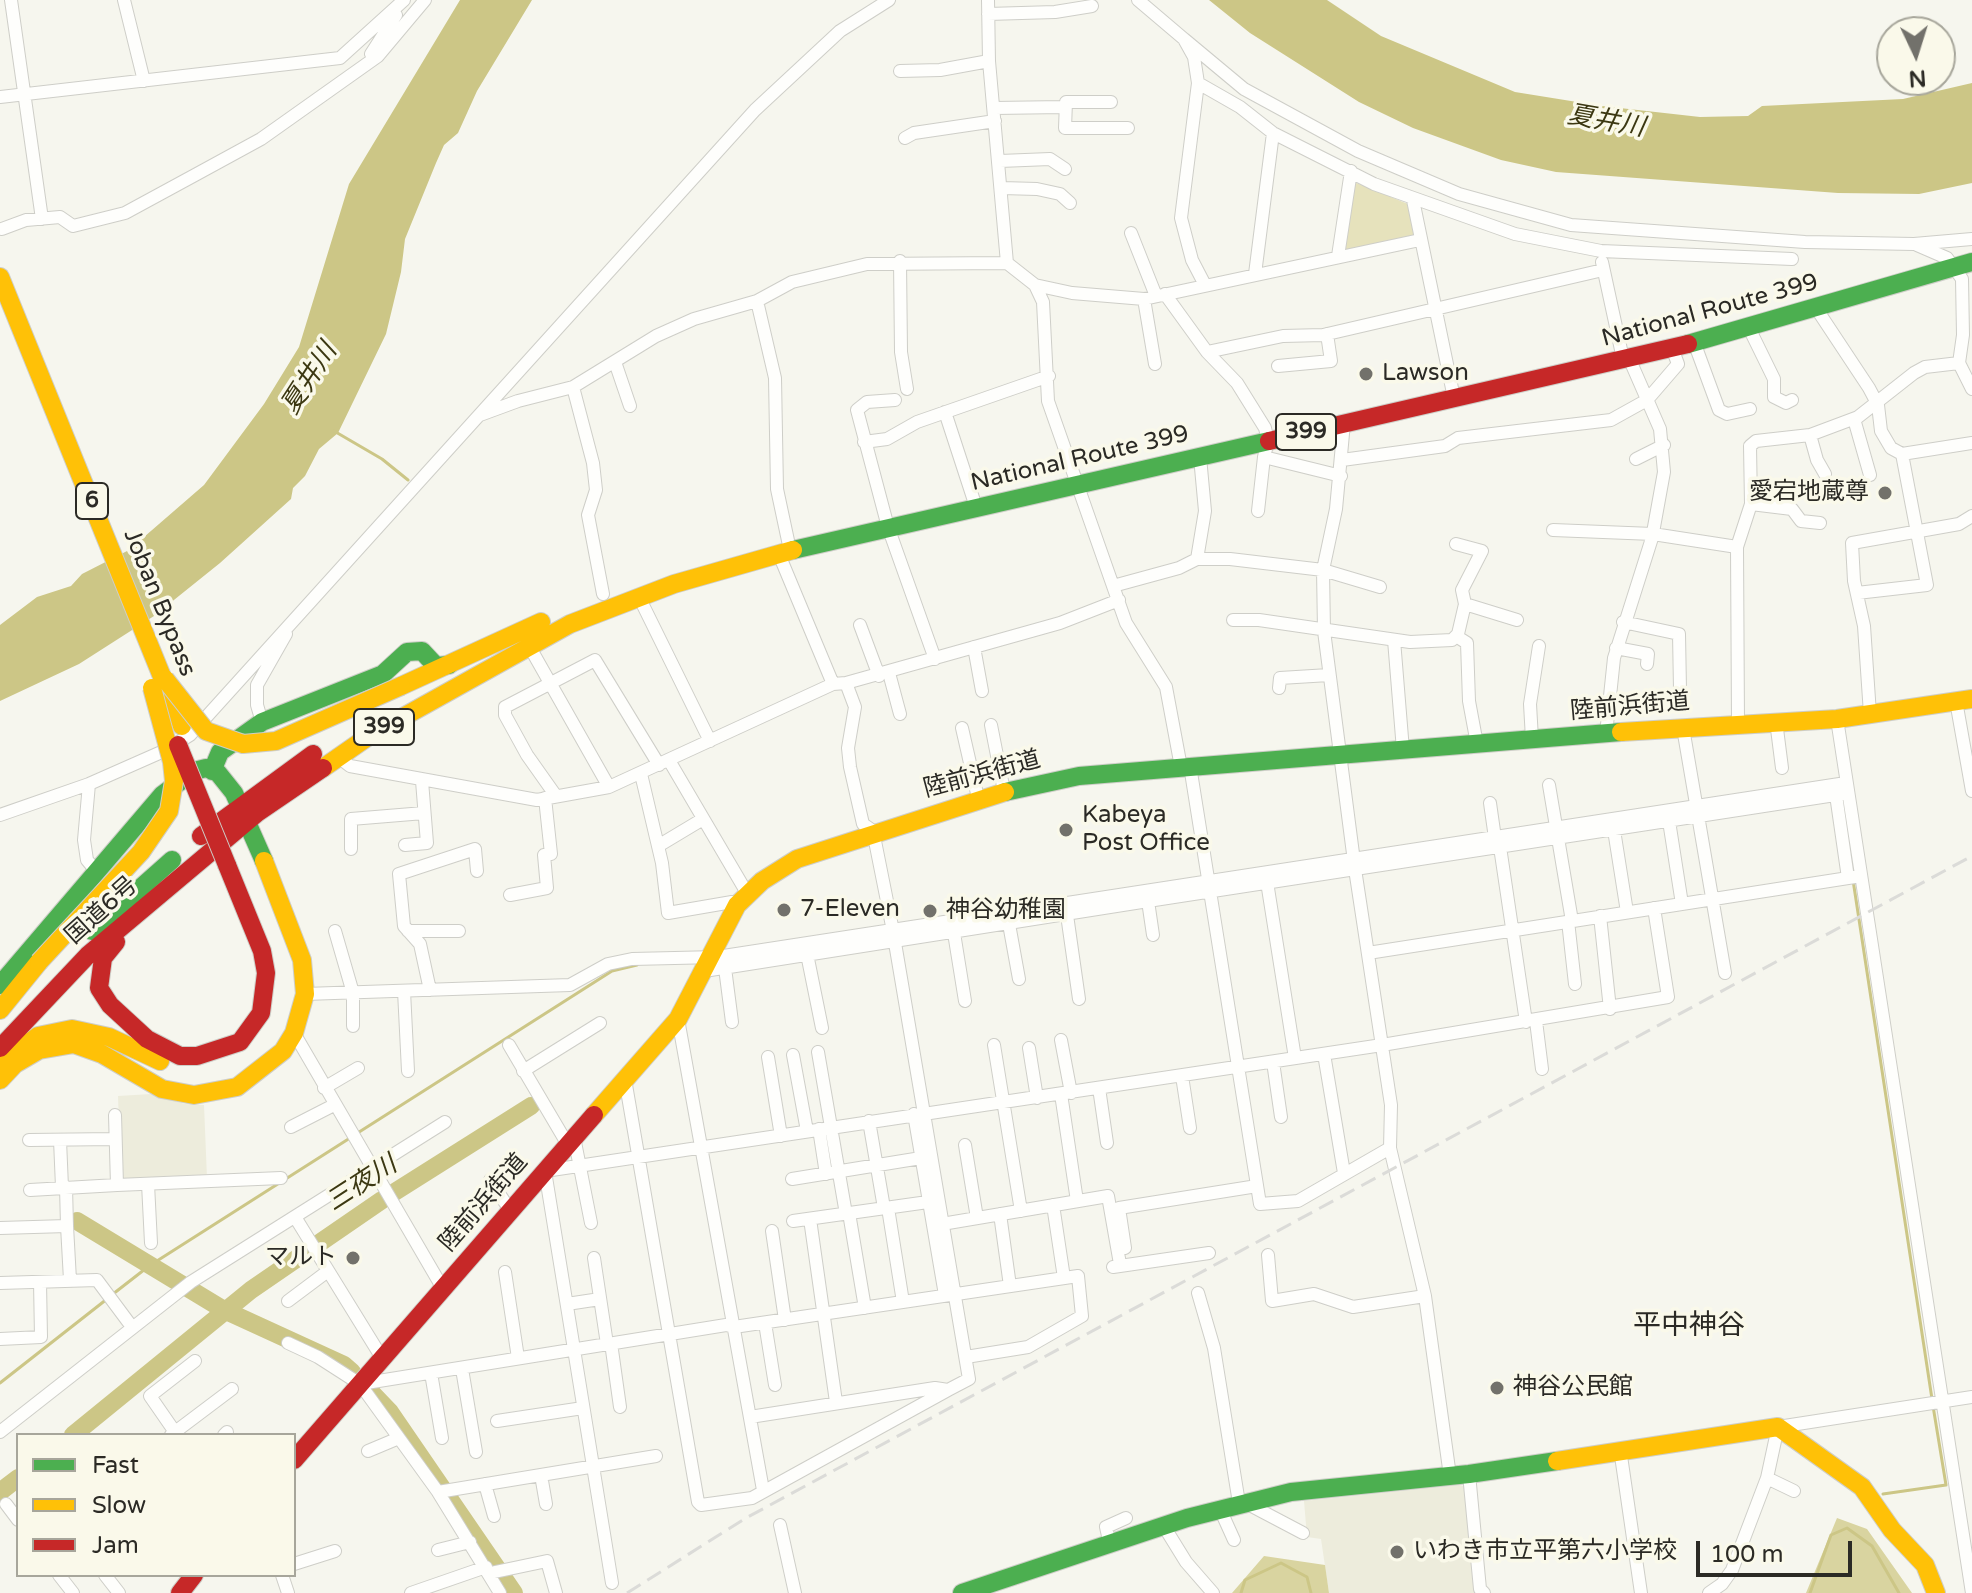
<!DOCTYPE html>
<meta charset="utf-8">
<style>
body{margin:0}
#map{position:relative;width:1972px;height:1593px;overflow:hidden;background:#f6f6ee;font-family:"Varela Round",sans-serif}
canvas{display:block}
.legend{position:absolute;left:16px;top:1433px;width:280px;height:144px;box-sizing:border-box;background:#faf9ea;border:2px solid #a7a69b;margin:0;padding:10px 14px;list-style:none;font-size:24px;color:#2b2a25}
.legend li{display:flex;align-items:center;gap:16px;height:40px}
.legend b{width:40px;border:2px solid #a7a69b}
.north{position:absolute;left:1876px;top:16px;width:80px;height:80px;box-sizing:border-box;background:#faf9ea;border:2px solid #a7a69b;border-radius:50%;rotate:176deg;font-size:22px;font-weight:700;line-height:32px;text-align:center;color:#2b2a25}
.north::after{content:'';display:block;margin:auto;width:28px;height:36px;background:#72716b;clip-path:polygon(50% 0,100% 100%,50% 72%,0 100%)}
.scale{position:absolute;left:1696px;top:1541px;width:156px;height:36px;box-sizing:border-box;border:4px solid #2b2a25;border-top:0;padding-left:10px;font-size:24px;line-height:28px;white-space:nowrap;color:#2b2a25;-webkit-text-stroke:6px #faf9ea;paint-order:stroke}
</style>
<div id="map">
<canvas width="1972" height="1593"></canvas>
<ul class="legend">
<li><b style="height:10px;background:#4caf50"></b>Fast</li>
<li><b style="height:10px;background:#ffc107"></b>Slow</li>
<li><b style="height:10px;background:#c62828"></b>Jam</li>
</ul>
<div class="north">N</div>
<div class="scale">100 m</div>
</div>
<script>
const ctx = document.querySelector('canvas').getContext('2d');
ctx.lineJoin = 'round';
function paint(path, color) { ctx.fillStyle = color; ctx.fill(path, 'evenodd'); }
const shape = rows => new Path2D(rows.map(r => 'M' + r).join(''));
function strokePath(path, color, width, dash) { ctx.strokeStyle = color; ctx.lineWidth = width; ctx.lineCap = dash ? 'butt' : 'round'; ctx.setLineDash(dash || []); ctx.stroke(path); }
function write(font, color, halo, rows, align = 'center') {
  ctx.font = font + ' "Varela Round","Noto Sans JP",sans-serif'; ctx.lineWidth = 7; ctx.setLineDash([]); ctx.textBaseline = 'middle'; ctx.strokeStyle = halo; ctx.fillStyle = color; for (const [text, x, y, turn = 0] of rows) {
    ctx.save(); ctx.translate(x, y); ctx.rotate((+turn || 0) * Math.PI / 180); ctx.textAlign = isNaN(turn) ? turn : align; if (halo) ctx.strokeText(text, 0, 0); ctx.fillText(text, 0, 0); ctx.restore();
  }
}
const built = shape([
 [151,1094,185,1104,204,1105,207,1178,121,1181,118,1096],
 [1460,1485,1466,1487,1475,1593,1329,1593,1321,1539,1307,1537,1304,1501]
]);
const green = shape([
 [1354,182,1408,204,1414,236,1342,251]
]);
const forest = shape([
 [1837,1518,1867,1529,1912,1593,1806,1593],
 [1264,1556,1325,1565,1329,1593,1232,1593]
]);
const water = shape([
 [460,0,532,0,477,91,458,133,444,145,436,163,405,239,401,272,386,334,338,433,319,449,305,476,293,488,291,499,220,563,154,616,79,664,0,701,0,625,37,597,71,586,82,574,129,550,204,485,264,404,299,347,349,184],
 [1209,0,1327,0,1381,36,1515,92,1602,106,1700,117,1748,116,1762,106,1903,99,1972,83,1972,183,1919,194,1838,193,1556,172,1501,160,1413,128,1359,102,1250,33]
]);
const stream = shape([
 [334,431,382,459,408,480],
 [1853,880,1932,1399],
 [356,1134,612,971,637,965],
 [113,1294,149,1266,350,1138],
 [0,1383,107,1299],
 [1883,1494,1946,1485,1933,1406],
 [1241,1593,1245,1580,1281,1563,1307,1577,1311,1593],
 [1810,1593,1831,1535,1847,1528,1872,1546,1899,1593]
]);
const river = shape([
 [77,1221,224,1310,344,1365,352,1372],
 [368,1389,390,1412,514,1593],
 [73,1435,251,1290,382,1200,531,1106],
 [0,1492,18,1478]
]);
const street = shape([
 [11,0,42,219],
 [124,0,144,81],
 [988,0,989,61,1007,263,1035,285,1072,293,1144,299,1420,240],
 [1138,0,1184,39,1194,57,1198,83],
 [988,14,1055,12,1092,6],
 [1184,39,1244,89,1358,151,1459,194,1571,225,1805,242,1914,244,1972,239],
 [371,54,396,15],
 [900,71,940,70,989,61],
 [0,97,340,58,404,0],
 [1111,102,1066,102,1065,128,1128,128],
 [994,108,1064,107],
 [905,138,914,133,995,121],
 [1000,161,1050,159,1065,169],
 [1002,188,1037,189,1060,194,1070,203],
 [1413,200,1454,398],
 [2,229,26,220,60,217,73,226,125,213,195,175,261,139,378,56,425,0],
 [1131,233,1156,296],
 [1917,245,1947,258,1962,279,1963,335,1959,363,1972,389],
 [1338,256,1351,171],
 [900,261,901,352,907,389],
 [1602,262,1623,359],
 [1255,274,1273,133],
 [1035,285,1043,302,1048,401,1126,623,1166,687,1181,767],
 [1205,285,1192,260,1181,218,1198,83,1240,107,1273,133,1374,184,1515,234,1601,251,1792,259],
 [1165,294,1207,352,1237,383,1265,428,1268,441,1264,457,1341,476],
 [1144,299,1155,364],
 [757,301,775,378,777,489,790,550],
 [1816,308,1869,388,1878,405,1881,431,1891,448,1902,454,1972,443],
 [1749,328,1774,379,1774,397,1786,403,1792,400],
 [1694,342,1719,410,1727,414,1750,409],
 [1207,352,1283,336,1323,335,1603,270],
 [615,362,630,406],
 [1278,366,1331,361,1327,334],
 [573,387,593,463,596,490,588,515,603,594],
 [895,400,867,402,857,410,888,527,935,659],
 [945,412,976,507],
 [480,415,518,401,573,387,656,336,694,319,757,301,792,282,867,264,1007,263],
 [1854,419,1870,475],
 [1344,423,1336,509,1323,570,1324,631,1355,869,1391,1105,1390,1148,1425,1296,1450,1476],
 [1810,435,1817,460,1825,474],
 [864,442,887,439,917,422,1049,376],
 [1636,459,1664,445],
 [1342,460,1445,446,1458,438,1611,420,1647,400,1678,364,1672,348],
 [1751,504,1792,509,1801,521,1820,523],
 [1258,511,1264,457],
 [1553,530,1653,534,1737,547],
 [1197,559,1205,511,1200,457],
 [1113,586,1179,568,1197,559,1230,559,1323,570,1380,587],
 [1857,593,1927,585,1902,454],
 [639,597,710,741],
 [1465,604,1517,620],
 [1233,620,1259,620,1410,642,1452,640,1458,634,1465,604,1462,590,1482,551,1456,544],
 [1623,622,1679,634,1680,689],
 [860,625,879,676],
 [1456,636,1467,643,1469,701,1477,744],
 [1394,640,1403,750],
 [528,644,609,787],
 [974,647,982,691],
 [1616,648,1648,654,1647,664],
 [889,673,900,714],
 [846,683,1060,623,1119,600],
 [1279,688,1280,678,1329,675],
 [1956,701,1972,791],
 [1870,714,1864,626,1854,581,1852,543,1959,524,1972,516],
 [1837,719,1972,1593],
 [1776,721,1782,768],
 [262,722,257,705,257,685,286,634],
 [1738,722,1737,547,1751,504,1750,446,1756,441,1810,435,1858,417,1914,373,1925,367,1959,363],
 [991,725,1004,791],
 [962,728,978,798],
 [1683,728,1725,973],
 [1606,734,1614,658,1652,538,1664,472,1660,429,1629,358],
 [1532,739,1530,704,1539,646],
 [337,756,350,766,537,800,609,787,833,684],
 [670,762,747,893],
 [1190,766,1260,1204,1298,1201,1390,1148],
 [641,774,662,863,668,913,732,902,737,905],
 [89,784,84,840,87,860,96,871],
 [1549,785,1572,921],
 [1836,795,1848,878],
 [556,796,527,755,505,715,505,707,595,660,659,765],
 [1490,803,1495,838],
 [0,815,89,784,166,750,190,735,755,110,840,31,889,0],
 [1669,821,1682,904],
 [1614,830,1627,912],
 [405,845,427,843,422,781],
 [658,846,703,819],
 [1500,847,1526,1022],
 [351,849,351,819,424,813],
 [1267,882,1295,1058],
 [510,895,547,888,544,855,551,854,545,798],
 [1148,901,1848,793],
 [1067,915,1079,999],
 [1600,916,1610,1009],
 [1568,921,1575,984],
 [1009,924,1019,979],
 [335,931,353,993,353,1026],
 [408,931,459,931],
 [954,933,965,1001],
 [810,949,808,959,822,1028],
 [1368,953,1861,876],
 [725,968,732,1022],
 [704,971,1148,901,1153,935],
 [430,990,420,944,404,926,399,874,475,849,477,871],
 [404,991,408,1071],
 [305,994,570,985,608,964,632,959,717,957,1846,783],
 [678,1019,763,1490],
 [1536,1021,1542,1069],
 [294,1033,442,1287],
 [1061,1040,1071,1093],
 [509,1045,568,1145],
 [994,1045,1021,1211],
 [1029,1048,1037,1098],
 [818,1052,846,1214],
 [1324,1054,1344,1173],
 [793,1055,807,1131],
 [768,1057,781,1136],
 [1273,1062,1281,1117],
 [523,1071,600,1023],
 [1182,1076,1190,1128],
 [625,1079,698,1502,701,1505,752,1498,948,1390],
 [324,1088,358,1068],
 [1099,1088,1107,1143],
 [1061,1094,1077,1201],
 [914,1114,945,1295],
 [869,1121,884,1208],
 [291,1127,334,1105],
 [819,1129,826,1174],
 [574,1137,591,1223],
 [29,1140,115,1139],
 [60,1140,62,1187],
 [965,1145,977,1218],
 [792,1179,921,1158],
 [490,1180,510,1210],
 [148,1184,151,1243],
 [117,1185,281,1178],
 [66,1187,67,1226],
 [30,1190,117,1185,115,1115],
 [1053,1205,1064,1278],
 [888,1208,903,1302],
 [849,1213,865,1308],
 [1000,1214,1010,1286],
 [295,1217,382,1358],
 [810,1219,836,1402],
 [793,1221,935,1201],
 [942,1224,1108,1196,1120,1264],
 [0,1228,67,1226,70,1280],
 [772,1231,785,1320],
 [1125,1248,1119,1208,1257,1186],
 [1268,1255,1272,1301,1314,1294,1353,1307,1425,1296],
 [594,1258,607,1344],
 [1113,1267,1209,1253],
 [505,1272,518,1358],
 [0,1283,97,1280,132,1327],
 [1198,1293,1214,1348,1239,1503],
 [288,1301,328,1271],
 [567,1304,600,1299],
 [765,1323,775,1385],
 [0,1339,41,1337,40,1282],
 [288,1343,318,1357,360,1384,438,1492,500,1593],
 [611,1343,620,1407],
 [462,1369,476,1452],
 [431,1373,442,1438],
 [360,1384,726,1325,734,1327,1078,1276,1082,1316,1028,1347,966,1357],
 [750,1417,935,1388,948,1390,969,1379,893,931,873,831,863,824,850,767,848,748,855,707,846,683,833,684,778,552],
 [497,1421,583,1408],
 [0,1432,191,1282,445,1122],
 [171,1435,232,1389],
 [177,1435,150,1396,195,1361],
 [224,1435,227,1432],
 [1620,1449,1641,1593],
 [368,1451,399,1438],
 [1469,1474,1480,1589,1484,1593],
 [541,1475,546,1504],
 [1767,1478,1794,1491],
 [485,1484,494,1516],
 [438,1492,656,1456],
 [1246,1503,1303,1533],
 [6,1504,18,1520],
 [1220,1509,1234,1540],
 [780,1525,795,1593],
 [1165,1528,1186,1562,1213,1593],
 [1110,1545,1106,1527,1126,1518],
 [438,1550,470,1542],
 [294,1564,335,1551],
 [490,1573,547,1561,556,1593],
 [59,1575,73,1593],
 [105,1575,119,1593],
 [282,1575,288,1593],
 [612,1583,545,1171,1382,1045,1668,997,1654,908],
 [411,1593,486,1567],
 [1709,1593,1722,1584,1732,1570,1767,1478,1778,1427,1972,1397]
]);
const fast = shape([
 [1688,344,1972,262],
 [793,550,1269,441],
 [212,771,220,752,262,722,383,674,407,652,422,651,436,666,449,665],
 [1005,792,1079,776,1621,732],
 [92,931,172,860],
 [0,985,162,795,194,771,206,768,218,773,234,793,264,861],
 [962,1593,1187,1518,1291,1492,1469,1474,1557,1461]
]);
const slow = shape([
 [0,277,182,726],
 [401,686,541,622],
 [1621,732,1837,719,1972,699],
 [323,768,369,736,570,624,674,584,793,550],
 [0,1010,39,962],
 [1,1063,38,1036,72,1029,109,1037,160,1061],
 [0,1080,15,1064,39,1050,74,1044,102,1054,162,1089,194,1095,237,1087,283,1051,294,1033,305,994,302,960,264,861],
 [594,1115,678,1019,737,905,762,881,797,859,1005,792],
 [1557,1461,1778,1427,1862,1487,1892,1530,1925,1565,1936,1593]
]);
const jam = shape([
 [1269,441,1688,344],
 [201,836,313,754],
 [116,942,103,958,99,988,110,1005,147,1039,180,1056,197,1056,240,1042,261,1013,266,973,262,951,227,865],
 [0,1048,88,955,257,813,323,768],
 [294,1460,594,1115],
 [180,1593,194,1575]
]);
const rail = shape([
 [627,1593,746,1518,1972,856]
]);
const slowBridge = shape([
 [165,679,206,731,243,744,276,741,401,686],
 [39,962,141,852,169,811,174,781,172,762,152,688]
]);
const jamBridge = shape([
 [178,745,227,865]
]);
const markers = [
 [1366,374,8,"#72716b"],
 [1885,493,8,"#72716b"],
 [1066,830,8,"#72716b"],
 [784,910,8,"#72716b"],
 [930,911,8,"#72716b"],
 [353,1258,8,"#72716b"],
 [1497,1388,8,"#72716b"],
 [1397,1552,8,"#72716b"]
];
const shields = [
 [1306,432,60],
 [92,501,32],
 [384,727,60]
];
const shieldNames = [
 ["399",1306,432],
 ["6",92,501],
 ["399",384,727]
];
const streetNames = [
 ["National Route 399",1710,311,-15],
 ["National Route 399",1080,459,-13],
 ["Joban Bypass",159,603,68],
 ["陸前浜街道",1630,707,-5],
 ["陸前浜街道",982,775,-15],
 ["国道6号",102,911,-42],
 ["陸前浜街道",484,1203,-49]
];
const poiNames = [
 ["Lawson",1382,374],
 ["愛宕地蔵尊",1869,493,"right"],
 ["Kabeya",1082,816],
 ["Post Office",1082,844],
 ["7-Eleven",800,910],
 ["神谷幼稚園",946,911],
 ["マルト",337,1258,"right"],
 ["神谷公民館",1513,1388],
 ["いわき市立平第六小学校",1413,1552]
];
const waterNames = [
 ["夏井川",1606,122,10],
 ["夏井川",310,379,-57],
 ["三夜川",362,1184,-33]
];
const quarterNames = [
 ["平中神谷",1689,1327]
];
paint(built, '#edecdc');
paint(green, '#e6e2bc');
paint(forest, '#d9d4a0');
paint(water, '#ccc686');
strokePath(stream, '#ccc686', 3);
strokePath(river, '#ccc686', 18);
strokePath(street, '#cecec8', 14);
strokePath(fast, '#cecec8', 20);
strokePath(slow, '#cecec8', 20);
strokePath(jam, '#cecec8', 20);
strokePath(street, '#fefefc', 12);
strokePath(fast, '#4caf50', 18);
strokePath(slow, '#ffc107', 18);
strokePath(jam, '#c62828', 18);
strokePath(rail, '#dbdbd8', 3, [16, 8]);
strokePath(slowBridge, '#cecec8', 20, []);
strokePath(jamBridge, '#cecec8', 20, []);
strokePath(slowBridge, '#ffc107', 18);
strokePath(jamBridge, '#c62828', 18);
for (const [x, y, r, color] of markers) { const dot = new Path2D(); dot.arc(x, y, r, 0, 2 * Math.PI); ctx.fillStyle = color; ctx.fill(dot); strokePath(dot, '#faf9ea', 3); }
for (const [x, y, w] of shields) { const box = new Path2D(); box.roundRect(x - w / 2, y - 18, w, 36, 6); ctx.fillStyle = '#faf9ea'; ctx.fill(box); strokePath(box, '#2b2a25', 2); }
write('bold 22px', '#2b2a25', null, shieldNames);
write('24px', '#2b2a25', '#faf9ea', streetNames);
write('24px', '#2b2a25', '#faf9ea', poiNames, 'left');
write('italic 26px', '#3c3812', '#faf9ea', waterNames);
write('28px', '#2b2a25', '#faf9ea', quarterNames);
</script>
